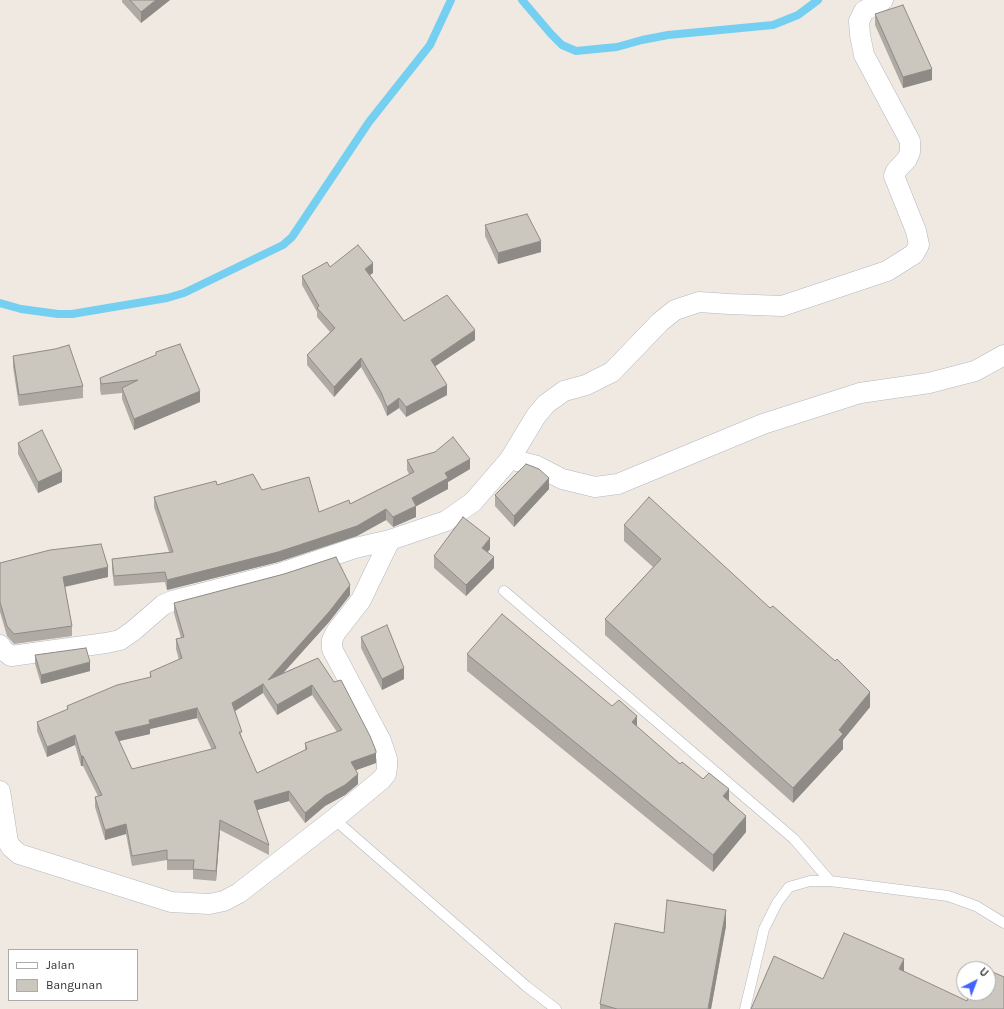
<!DOCTYPE html>
<style>
body{margin:0}
#map{position:relative;width:1004px;height:1009px;overflow:hidden;background:#efe9e1;font-family:Karla,sans-serif}
canvas{display:block}
.legend{position:absolute;left:8px;top:949px;width:130px;height:52px;box-sizing:border-box;background:#fff;border:1px solid #ababab;margin:0;padding:5px 7px;list-style:none;font-size:12px;color:#2e2e2e}
.legend li{display:flex;align-items:center;gap:8px;height:20px}
.legend b{width:20px;border:1px solid #ababab}
.north{position:absolute;left:956px;top:961px;width:40px;height:40px;box-sizing:border-box;background:#fff;border:1px solid #ababab;border-radius:50%;rotate:42deg;font-size:11px;font-weight:700;line-height:16px;text-align:center;color:#2e2e2e}
.north::after{content:'';display:block;margin:auto;width:14px;height:18px;background:#4264fb;clip-path:polygon(50% 0,100% 100%,50% 72%,0 100%)}
</style>
<div id="map">
<canvas width="1004" height="1009"></canvas>
<ul class="legend">
<li><b style="height:5px;background:#fff"></b>Jalan</li>
<li><b style="height:11px;background:#cbc7bf"></b>Bangunan</li>
</ul>
<div class="north">U</div>
</div>
<script>
const ctx = document.querySelector('canvas').getContext('2d');
ctx.lineJoin = 'round';
const shape = rows => new Path2D(rows.map(r => 'M' + r).join(''));
function strokePath(path, color, width, dash) { ctx.strokeStyle = color; ctx.lineWidth = width; ctx.lineCap = dash ? 'butt' : 'round'; ctx.setLineDash(dash || []); ctx.stroke(path); }
function paint(path, color) { ctx.fillStyle = color; ctx.fill(path, 'evenodd'); }
const stream = shape([
 [522,0,551,34,562,45,576,51,617,47,642,40,668,35,773,25,798,15,818,0],
 [0,303,21,309,58,314,72,314,167,298,184,293,283,245,292,237,369,122,430,45,451,0]
]);
const lane = shape([
 [504,591,794,839,830,881],
 [334,819,526,986,556,1009],
 [745,1009,764,929,777,903,789,887,810,881,830,881,948,896,976,906,1004,923]
]);
const street = shape([
 [510,459,537,466,562,479,595,487,618,484,763,424,860,393,929,383,975,371,1004,355],
 [0,645,3,650,11,656,106,643,120,640,133,631,163,605,172,601,281,573,355,548,390,540],
 [0,791,8,842,11,847,19,854,171,902,209,904,224,901,239,893,334,819,381,780,386,774,387,767,387,759,381,741,332,649,332,640,336,632,361,600,390,540,446,521,473,502,510,459,536,416,546,404,564,391,586,385,612,372,660,322,675,310,699,302,729,304,782,306,887,271,914,254,919,245,916,231,894,176,896,171,907,159,910,152,910,141,864,55,860,35,859,21,864,11,883,0]
]);
const wall = shape([
 [122,0,170,0,141,23,122,2],
 [875,14,932,80,903,88,875,25],
 [485,225,541,252,498,264,485,236],
 [330,267,373,273,370,275,404,321,475,340,435,366,447,395,406,417,399,408,387,416,381,402,361,367,334,397,307,365,307,355,330,332,317,317,317,312,302,285,302,276],
 [156,352,200,402,134,430,122,399,122,393,101,395,100,389,100,378,156,355],
 [13,356,83,386,83,398,19,406,13,367],
 [18,443,62,482,38,493,18,454],
 [407,460,470,469,448,482,448,489,416,506,416,517,393,527,386,520,357,536,278,562,167,590,165,582,114,586,112,569,112,559,169,552,154,507,154,497,217,485,262,490,319,512,350,504,409,474,407,470],
 [549,489,514,527,495,506,495,495],
 [624,525,870,707,843,740,843,749,793,803,605,635,605,619,653,567,624,541],
 [490,549,488,552,494,568,466,596,434,568,434,556],
 [0,563,108,577,65,587,72,626,72,636,14,644,7,636,0,612],
 [350,595,329,622,283,673,318,658,376,763,356,770,358,784,345,795,325,806,305,823,289,801,257,810,269,845,269,855,220,830,216,881,193,879,193,870,167,870,167,860,132,866,126,834,105,840,95,807,95,797,98,796,83,766,81,766,75,745,47,757,37,731,37,722,67,710,67,706,150,677,150,672,179,660,176,649,176,639,181,638,174,613,174,603],
 [263,693,277,715,312,695,337,732,305,743,305,750,257,773,242,738,235,711],
 [197,718,212,750,132,769,119,741,150,734,150,729],
 [361,637,404,679,382,690,361,648],
 [467,654,637,727,680,764,729,800,746,832,713,872,467,671],
 [35,655,90,671,41,684,35,664],
 [726,926,711,1009,600,1009,600,1004,664,933]
]);
const shadedWall = shape([
 [156,0,170,0,141,23,141,12],
 [932,69,932,80,903,88,903,77],
 [541,241,541,252,498,264,498,253],
 [373,263,373,273,365,278,365,269],
 [475,330,475,340,431,369,431,360],
 [361,358,361,367,334,397,334,387],
 [447,385,447,395,406,417,406,407],
 [200,391,200,402,134,430,134,419],
 [399,398,399,408,387,416,387,407],
 [470,459,470,469,448,482,448,489,413,508,416,506,416,517,393,527,393,517,412,498,445,473],
 [62,471,62,482,38,493,38,482],
 [549,478,549,489,514,527,514,516],
 [386,509,386,520,357,536,278,562,167,590,167,580],
 [490,538,490,549,482,559,482,548],
 [494,557,494,568,466,596,466,585],
 [108,567,108,577,63,587,63,577],
 [350,585,350,595,329,622,268,690,268,680],
 [90,662,90,671,41,684,41,675],
 [404,668,404,679,382,690,382,679],
 [263,684,263,693,232,713,232,703],
 [312,685,312,695,277,715,277,705],
 [870,692,870,707,843,740,843,749,793,803,793,788,839,730],
 [197,708,197,718,150,729,150,734,115,742,115,732,149,720],
 [637,716,637,732,632,722],
 [75,735,75,745,47,757,47,747],
 [376,753,376,763,351,772,351,762],
 [81,756,83,756,83,766,81,766],
 [358,774,358,784,345,795,325,806,305,823,305,813,325,796],
 [729,789,729,805,723,796],
 [289,791,289,801,254,811,254,801],
 [746,816,746,832,713,872,713,855],
 [220,820,220,830,216,881,216,871],
 [126,824,126,834,105,840,105,830],
 [726,910,726,926,711,1009,708,1009],
 [904,959,904,978,899,969]
]);
const building = shape([
 [130,0,156,0,141,12,130,0],
 [903,5,932,69,903,77,875,14,903,5],
 [527,214,541,241,498,253,485,225,527,214],
 [358,245,373,263,365,269,404,321,447,295,475,330,431,360,447,385,406,407,399,398,387,407,381,392,361,358,334,387,307,355,335,328,317,308,319,306,302,276,327,262,330,267,358,245],
 [180,344,200,391,134,419,122,388,138,380,101,384,100,378,156,355,156,352,180,344],
 [69,345,83,386,19,395,13,356,55,349,69,345],
 [42,430,62,471,38,482,18,443,42,430],
 [453,437,470,459,445,473,448,478,412,498,416,506,393,517,386,509,357,526,278,552,167,580,165,572,114,576,112,559,173,552,154,497,216,481,217,485,253,474,262,490,309,477,319,512,349,500,350,504,414,472,407,460,435,452,453,437],
 [526,464,539,469,549,478,514,516,495,495,526,464],
 [649,497,770,608,773,606,835,661,837,659,870,692,839,730,843,734,793,788,605,619,661,559,624,525,649,497],
 [463,517,490,538,482,548,494,557,466,585,434,556,463,517],
 [101,544,108,567,63,577,72,626,14,634,7,626,0,602,0,563,50,550,101,544],
 [336,557,350,585,329,612,268,680,318,658,334,682,341,680,370,736,376,751,376,753,351,762,358,774,345,785,325,796,305,813,289,791,254,801,269,845,220,820,216,871,193,869,194,860,167,860,167,850,132,856,126,824,105,830,95,797,102,795,83,756,81,756,75,735,47,747,37,722,68,709,67,706,117,685,151,677,150,672,182,658,176,639,184,637,174,603,284,574,336,557],
 [263,684,277,705,312,685,342,730,305,743,307,749,257,773,239,732,242,732,232,703,263,684],
 [197,708,216,748,132,769,115,732,150,724,149,720,197,708],
 [502,614,612,706,619,700,637,716,632,722,680,764,682,762,703,779,709,773,729,789,723,796,746,816,713,855,467,654,502,614],
 [387,625,404,668,382,679,361,637,387,625],
 [86,648,90,662,41,675,35,655,86,648],
 [667,900,726,910,708,1009,617,1009,600,1004,615,923,664,933,667,900],
 [844,933,904,959,899,969,967,1001,970,993,988,993,988,970,1004,977,1004,1009,751,1009,774,956,823,979,844,933]
]);
strokePath(stream, '#75cff0', 8);
strokePath(lane, '#b4b7c1', 11);
strokePath(street, '#b4b7c1', 21);
strokePath(lane, '#fff', 10);
strokePath(street, '#fff', 20);
paint(wall, '#afaba4');
paint(shadedWall, '#8e8b86');
paint(building, '#cbc7bf');
strokePath(building, '#8e8b86', 1);
</script>
